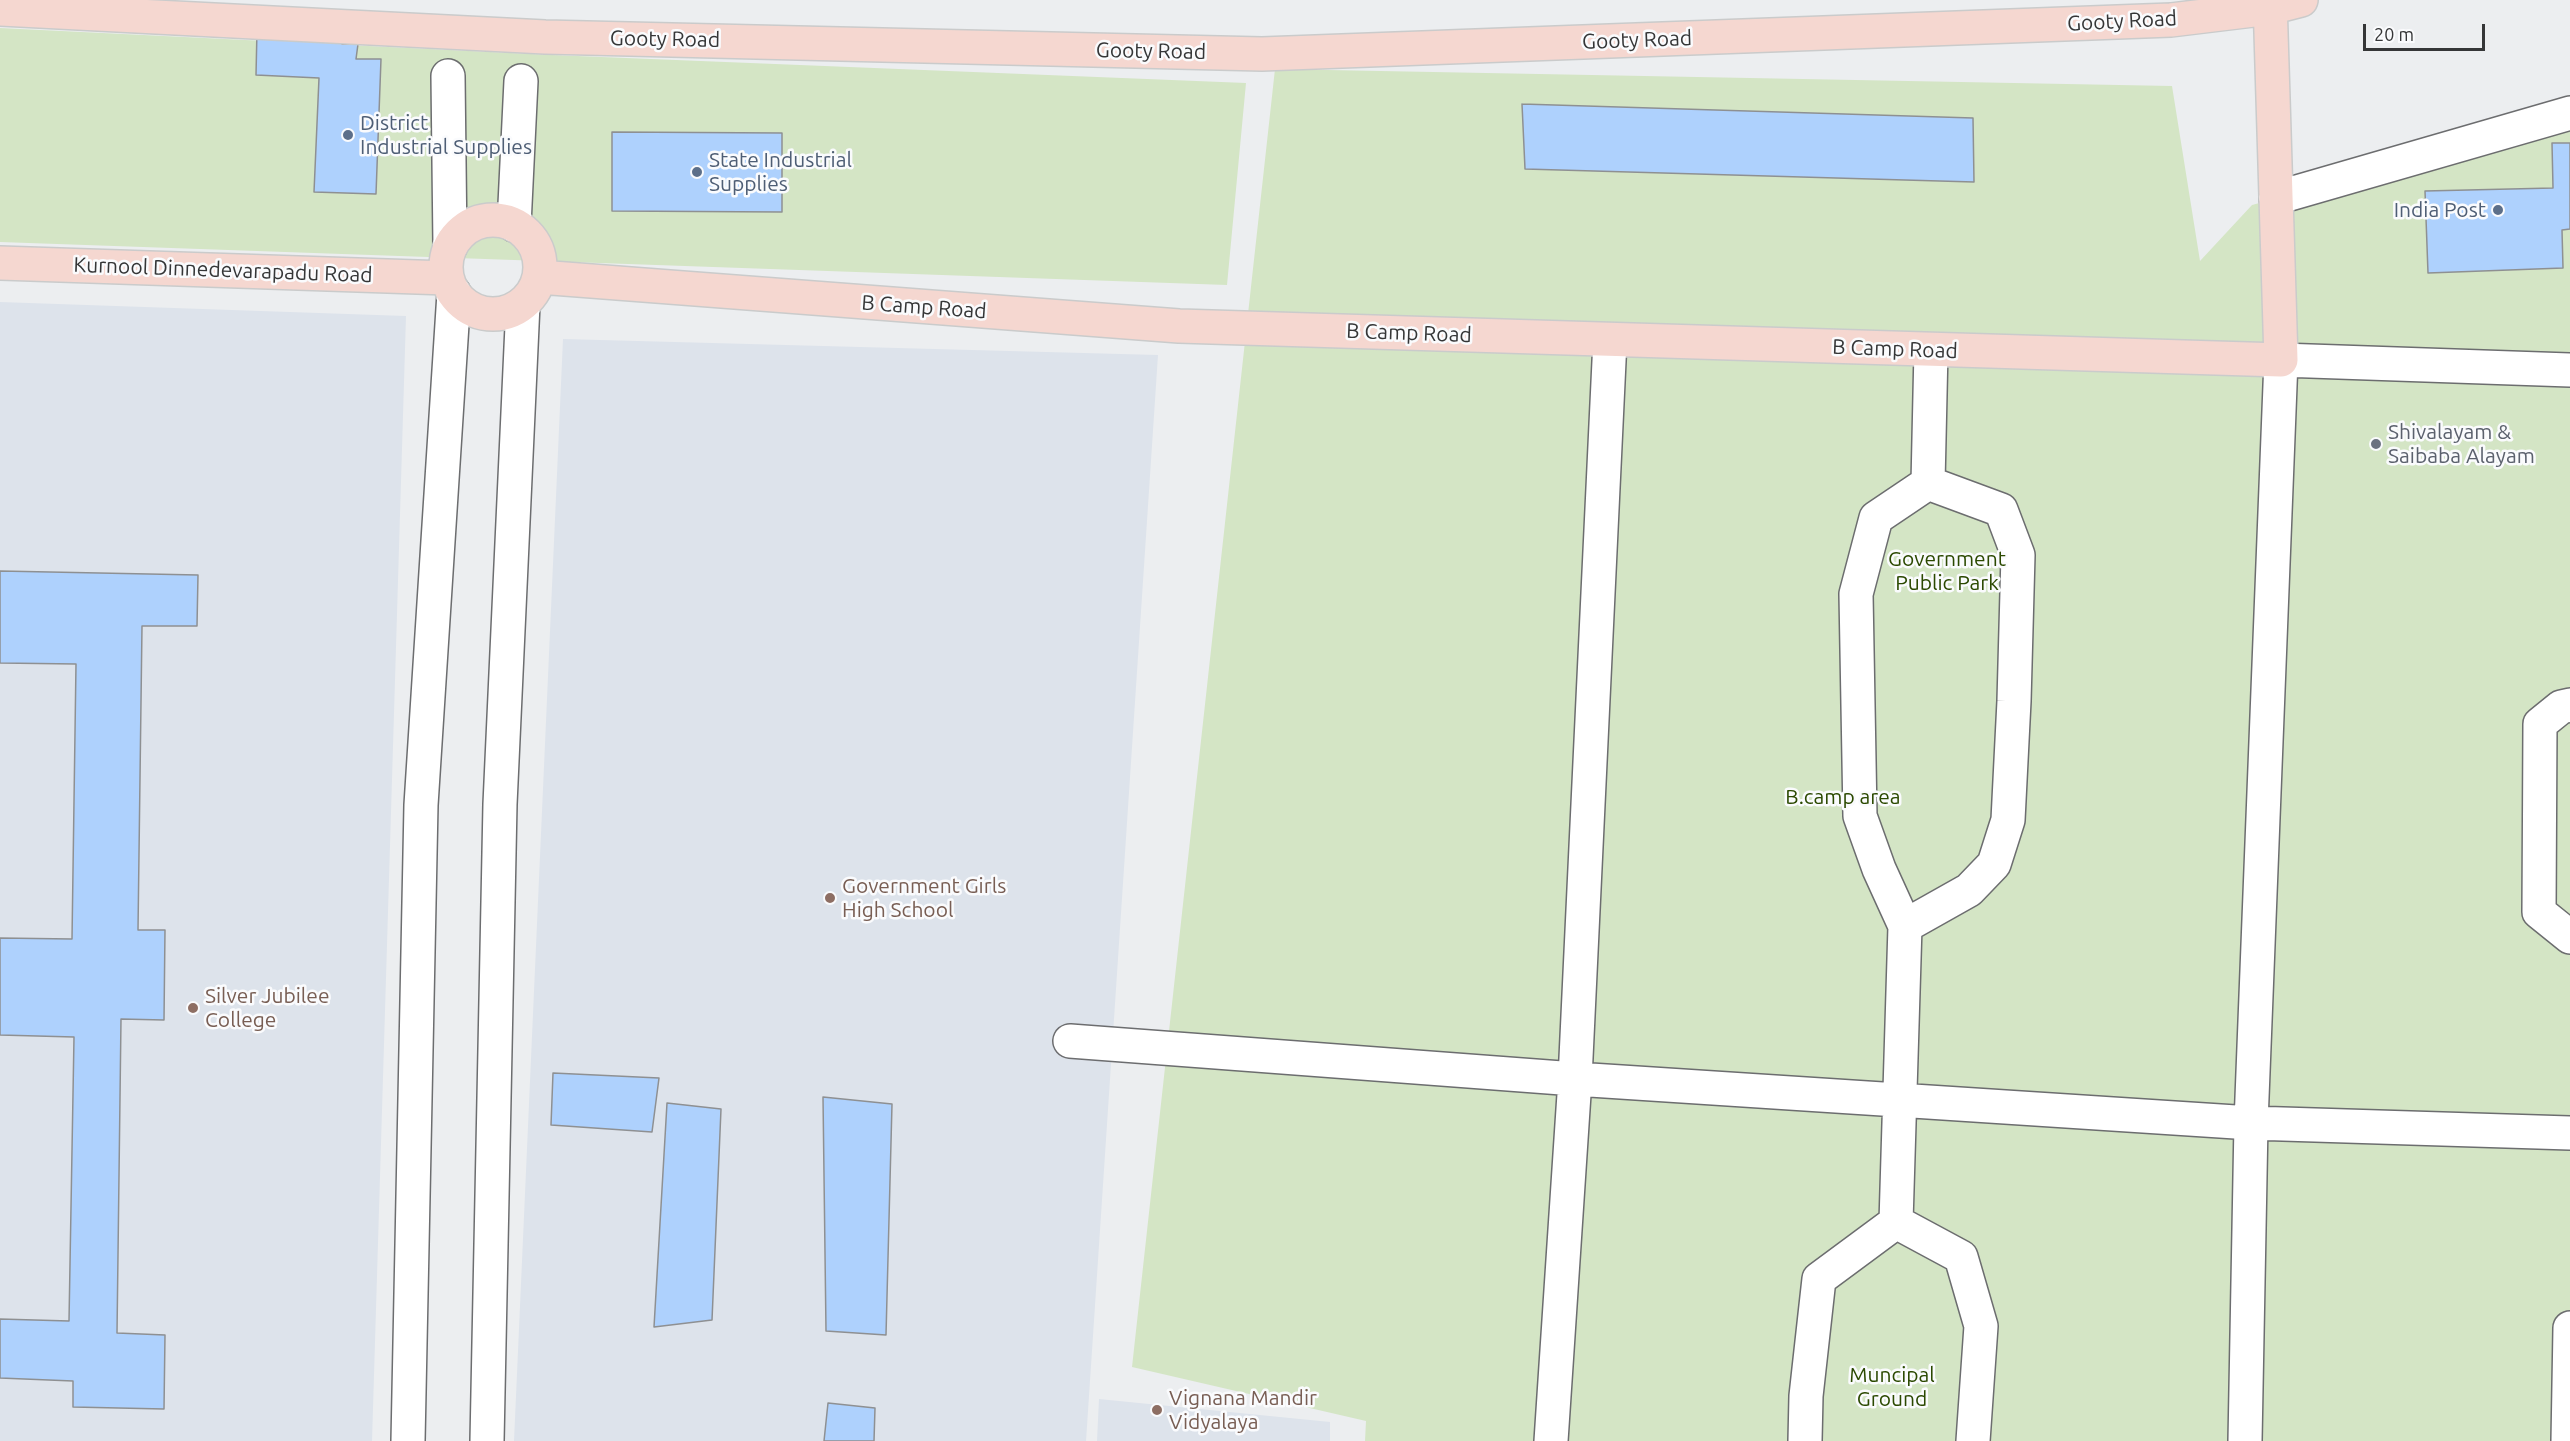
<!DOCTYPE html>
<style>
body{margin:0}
#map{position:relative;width:2570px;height:1441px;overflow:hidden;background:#eceef0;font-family:Ubuntu,sans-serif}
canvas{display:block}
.scale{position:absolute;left:2363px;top:24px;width:122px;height:27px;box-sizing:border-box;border:3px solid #353637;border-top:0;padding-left:8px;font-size:18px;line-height:21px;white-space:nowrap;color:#353637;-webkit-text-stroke:4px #fafbfd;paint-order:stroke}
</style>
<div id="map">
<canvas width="2570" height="1441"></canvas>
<div class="scale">20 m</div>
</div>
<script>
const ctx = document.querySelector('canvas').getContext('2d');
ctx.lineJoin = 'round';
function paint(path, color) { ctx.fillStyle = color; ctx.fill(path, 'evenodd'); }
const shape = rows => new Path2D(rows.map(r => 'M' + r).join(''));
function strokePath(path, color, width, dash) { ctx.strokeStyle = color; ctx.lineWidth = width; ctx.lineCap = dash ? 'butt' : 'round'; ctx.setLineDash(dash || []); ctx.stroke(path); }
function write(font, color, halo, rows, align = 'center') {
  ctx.font = font + ' Ubuntu,sans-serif'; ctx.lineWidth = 5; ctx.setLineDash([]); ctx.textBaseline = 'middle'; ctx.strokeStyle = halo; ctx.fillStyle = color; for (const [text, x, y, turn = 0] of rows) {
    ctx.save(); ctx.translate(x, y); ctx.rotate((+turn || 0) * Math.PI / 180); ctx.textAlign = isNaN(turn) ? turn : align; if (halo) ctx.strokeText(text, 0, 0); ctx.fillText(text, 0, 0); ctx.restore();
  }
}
const built = shape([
 [0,302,406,316,372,1441,0,1441],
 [563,339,1158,355,1086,1441,514,1441],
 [1099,1399,1330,1422,1330,1441,1097,1441]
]);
const green = shape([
 [0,28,552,55,1246,83,1227,285,0,242],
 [1275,69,2172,86,2200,261,2252,205,2570,119,2570,1441,1365,1441,1366,1421,1132,1367]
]);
const building = shape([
 [257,30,338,33,342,44,358,44,356,59,381,59,376,194,314,192,319,78,256,75,257,30],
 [1522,104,1973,118,1974,182,1525,169,1522,104],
 [612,132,782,133,782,212,612,211,612,132],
 [2552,143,2570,143,2570,229,2562,230,2563,268,2428,273,2425,191,2553,188,2552,143],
 [0,571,198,575,197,626,142,626,138,930,165,930,164,1020,121,1019,117,1333,165,1335,164,1409,73,1407,73,1381,0,1378,0,1319,69,1321,74,1037,0,1035,0,938,72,939,76,664,0,663,0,571],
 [553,1073,659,1078,652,1132,551,1125,553,1073],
 [823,1097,892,1104,886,1335,826,1331,823,1097],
 [667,1103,721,1109,712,1320,654,1327,667,1103],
 [828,1403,875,1408,874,1441,824,1441,828,1403]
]);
const minor = shape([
 [448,76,450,247],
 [2276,198,2570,113],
 [514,225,521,81],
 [1928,483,1931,350],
 [2570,705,2561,707,2540,724,2539,912,2570,937],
 [1905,926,1969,890,1994,864,2008,820,2014,701,2018,555,2001,510,1928,483],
 [1070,1041,1575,1079,2251,1123,2570,1133],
 [1896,1222,1905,926,1879,869,1860,816,1856,594,1876,518,1928,483],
 [1896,1222,1961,1257,1981,1326,1973,1441],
 [408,1441,421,805,454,293],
 [487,1441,500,804,523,304],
 [1551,1441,1575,1079,1610,340],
 [1805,1441,1806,1396,1819,1279,1896,1222],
 [2245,1441,2251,1123,2281,360,2570,370],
 [2568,1441,2570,1328]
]);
const major = shape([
 [0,9,545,37,1262,54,2171,20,2270,8,2301,0],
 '446 267a47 47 0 1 1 94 0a47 47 0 1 1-94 0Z',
 [0,263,447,278],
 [539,277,1179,326,2281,360,2270,0]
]);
const markers = [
 [348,135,6,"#5c6f8a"],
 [697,172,6,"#5c6f8a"],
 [2498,210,6,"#5c6f8a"],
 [2376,444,6,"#6b7280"],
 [830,898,6,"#8d6e63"],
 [193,1008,6,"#8d6e63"],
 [1157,1410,6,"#8d6e63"]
];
const streetNames = [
 ["Gooty Road",2122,21,-3],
 ["Gooty Road",665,39,1],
 ["Gooty Road",1637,40,-2],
 ["Gooty Road",1151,51,1],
 ["Kurnool Dinnedevarapadu Road",223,270,2],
 ["B Camp Road",924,307,4],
 ["B Camp Road",1409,333,2],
 ["B Camp Road",1895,349,2]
];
const serviceNames = [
 ["District",360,123],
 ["Industrial Supplies",360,147],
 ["State Industrial",709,160],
 ["Supplies",709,184],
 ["India Post",2486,210,"right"]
];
const worshipNames = [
 ["Shivalayam &",2388,432],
 ["Saibaba Alayam",2388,456]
];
const parkNames = [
 ["Government",1947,559],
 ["Public Park",1947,583],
 ["B.camp area",1843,797],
 ["Muncipal",1892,1375],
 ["Ground",1892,1399]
];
const educationNames = [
 ["Government Girls",842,886],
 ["High School",842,910],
 ["Silver Jubilee",205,996],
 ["College",205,1020],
 ["Vignana Mandir",1169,1398],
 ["Vidyalaya",1169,1422]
];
paint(built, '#dde3eb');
paint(green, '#d4e5c5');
paint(building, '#aed1fd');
strokePath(building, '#8e9092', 1.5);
strokePath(minor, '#6c6d6f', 36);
strokePath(major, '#cacbcb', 36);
strokePath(minor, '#fff', 33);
strokePath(major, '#f5d7d0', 33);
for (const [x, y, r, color] of markers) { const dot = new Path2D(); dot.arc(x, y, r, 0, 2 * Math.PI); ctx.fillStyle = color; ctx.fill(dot); strokePath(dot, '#fafbfd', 2); }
write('21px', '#353637', '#fafbfd', streetNames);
write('21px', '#4e5e75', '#fafbfd', serviceNames, 'left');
write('21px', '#5b616d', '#fafbfd', worshipNames, 'left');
write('21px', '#2b4900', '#fafbfd', parkNames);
write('21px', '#785e54', '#fafbfd', educationNames, 'left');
</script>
